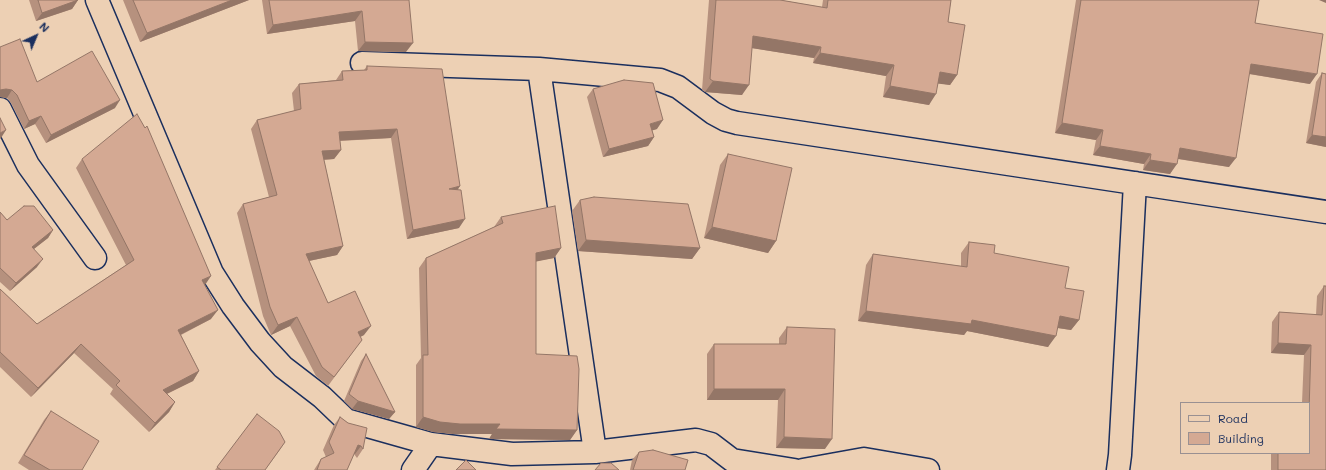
<!DOCTYPE html>
<style>
body{margin:0}
#map{position:relative;width:1326px;height:470px;overflow:hidden;background:#edd0b4;font-family:Mali,sans-serif}
canvas{display:block}
.legend{position:absolute;left:1180px;top:402px;width:130px;height:52px;box-sizing:border-box;background:#edd0b4;border:1px solid #999092;margin:0;padding:5px 7px;list-style:none;font-size:12px;color:#1b2f5e}
.legend li{display:flex;align-items:center;gap:8px;height:20px}
.legend b{width:20px;border:1px solid #999092}
.north{position:absolute;left:16px;top:16px;width:40px;height:40px;-webkit-text-stroke:3px #edd0b4;paint-order:stroke;rotate:44deg;font-size:11px;font-weight:700;line-height:16px;text-align:center;color:#1b2f5e}
.north::after{content:'';display:block;margin:auto;width:14px;height:18px;background:#1b2f5e;clip-path:polygon(50% 0,100% 100%,50% 72%,0 100%)}
</style>
<div id="map">
<canvas width="1326" height="470"></canvas>
<ul class="legend">
<li><b style="height:5px;background:#edd0b4"></b>Road</li>
<li><b style="height:11px;background:#d4a993"></b>Building</li>
</ul>
<div class="north">N</div>
</div>
<script>
const ctx = document.querySelector('canvas').getContext('2d');
ctx.lineJoin = 'round';
const shape = rows => new Path2D(rows.map(r => 'M' + r).join(''));
function strokePath(path, color, width, dash) { ctx.strokeStyle = color; ctx.lineWidth = width; ctx.lineCap = dash ? 'butt' : 'round'; ctx.setLineDash(dash || []); ctx.stroke(path); }
function paint(path, color) { ctx.fillStyle = color; ctx.fill(path, 'evenodd'); }
const minor = shape([
 [97,0,212,273,233,306,260,342,283,367,322,397,346,420,431,444,512,454,595,452,696,440,711,444,732,460,794,470],
 [362,63,539,69,660,80,678,87,713,113,726,120,737,123,1326,212],
 [539,69,595,452],
 [0,109,28,165,95,258],
 [413,470,431,444],
 [803,470,864,459,928,470],
 [1118,470,1120,455,1135,183]
]);
const wall = shape([
 [29,0,78,0,72,9,36,21],
 [123,0,249,0,140,42],
 [262,0,409,0,406,52,358,51,355,21,267,34],
 [709,0,780,0,822,7,823,0,951,0,948,22,957,75,950,85,938,83,929,105,883,97,886,76,813,63,814,58,752,48,742,95,705,92,702,90],
 [1076,0,1259,0,1255,23,1310,84,1249,74,1229,167,1178,159,1170,174,1143,170,1144,164,1093,155,1096,140,1055,133],
 [0,47,37,82,115,108,46,143,35,124,24,129,11,103,7,98,0,97],
 [367,66,460,186,458,189,459,228,407,239,391,138,340,141,341,150,334,159,324,160,343,246,337,255,309,261,328,303,364,335,360,337,355,349,328,386,316,376,290,326,271,335,263,316,237,213,243,204,269,197,251,129,257,120,294,111,292,93,299,84,336,80,342,71,364,70],
 [1322,73,1326,74,1326,147,1306,143,1316,82],
 [593,89,657,129,652,130,654,137,648,146,603,157,587,97],
 [728,154,776,241,768,253,704,238,720,165],
 [82,159,205,285,211,319,181,335,199,371,193,381,167,394,175,402,169,412,149,432,110,394,113,389,74,353,31,397,0,367,0,289,37,324,126,265,76,168],
 [580,200,700,248,692,259,578,251,572,211],
 [0,212,7,220,53,230,48,238,34,249,37,267,10,291,0,282],
 [501,217,561,248,554,258,536,261,536,354,577,430,570,440,489,439,492,434,453,434,433,432,416,427,416,365,421,358,419,268,426,258,494,227],
 [969,242,994,253,1065,288,1079,320,1071,330,1057,328,1048,347,967,331,964,335,858,321,866,265,873,254,961,266,961,253],
 [1324,286,1326,470,1271,470,1271,453,1309,453,1309,403,1302,403,1304,355,1271,353,1272,322,1279,312,1316,315,1317,296],
 [787,327,825,449,776,448,778,400,707,400,707,354,714,344,779,344,779,338],
 [366,354,395,412,389,419,352,409,344,401,361,361],
 [51,411,82,470,29,470,18,463,44,420],
 [257,414,285,442,279,451,265,470,215,470],
 [340,417,348,423,363,449,357,458,354,454,347,470,314,470,321,459,326,457,323,450,334,425],
 [639,452,685,470,630,470,632,460]
]);
const shadedWall = shape([
 [78,0,72,9,36,21,42,13],
 [232,0,249,0,140,42,147,33],
 [1319,0,1326,0,1326,3],
 [362,11,355,21,267,34,273,25],
 [753,36,821,47,814,58,745,47],
 [365,42,413,43,406,52,358,51],
 [820,53,894,65,886,76,813,63],
 [1251,64,1317,74,1310,84,1244,73],
 [940,72,957,75,950,85,933,83],
 [713,81,749,85,742,95,705,92],
 [890,86,936,94,929,105,883,97],
 [6,89,12,90,7,98,0,97,0,90],
 [120,100,115,108,46,143,51,135],
 [41,116,35,124,24,129,29,121],
 [663,120,657,129,644,133,650,124],
 [1062,123,1103,130,1096,140,1055,133],
 [397,129,391,138,332,141,339,132],
 [6,130,1,138,0,139,0,133],
 [1312,135,1326,137,1326,147,1306,143],
 [654,137,648,146,603,157,609,149],
 [1100,146,1151,154,1144,164,1093,155],
 [1180,148,1236,158,1229,167,1173,158],
 [341,150,334,159,315,160,322,151],
 [1150,160,1177,164,1170,174,1143,170],
 [460,186,454,195,449,189],
 [465,219,459,228,407,239,413,230],
 [712,227,776,241,768,253,704,238],
 [53,230,48,238,26,255,32,247],
 [586,240,700,248,692,259,578,251],
 [343,246,337,255,299,263,306,254],
 [561,248,554,258,529,263,536,253],
 [43,259,37,267,10,291,16,283],
 [211,276,205,285,202,280],
 [218,310,211,319,172,339,178,330],
 [866,311,972,320,1056,336,1048,347,967,331,964,335,858,321],
 [1060,316,1079,320,1071,330,1052,327],
 [297,317,290,326,271,335,278,325],
 [371,326,364,335,352,341,358,332],
 [1278,343,1311,345,1304,355,1271,353],
 [81,344,74,353,31,397,38,388],
 [199,371,193,381,156,399,163,390],
 [714,389,785,389,778,400,707,400],
 [358,401,395,412,389,419,352,409],
 [175,402,169,412,149,432,155,423],
 [423,417,500,424,577,430,570,440,489,439,492,434,453,434,433,432,416,427],
 [784,437,832,439,825,449,776,448],
 [358,445,361,446,355,454,352,454]
]);
const building = shape([
 [38,0,78,0,42,13,38,0],
 [133,0,232,0,147,33,133,0],
 [269,0,409,0,413,43,365,42,362,11,273,25,269,0],
 [716,0,780,0,827,8,828,0,951,0,948,22,965,25,957,75,940,72,936,94,890,86,894,65,820,53,821,47,753,36,749,85,713,81,710,79,716,0],
 [1081,0,1259,0,1255,23,1323,34,1317,74,1251,64,1236,158,1180,148,1177,164,1150,160,1151,154,1100,146,1103,130,1062,123,1081,0],
 [20,39,37,82,92,51,120,100,51,135,41,116,29,121,17,95,12,90,6,89,0,90,0,47,20,39],
 [367,66,442,69,460,186,449,189,461,190,465,219,413,230,397,129,339,132,341,150,322,151,343,246,306,254,328,303,355,291,371,326,358,332,362,340,334,377,322,367,297,317,278,325,270,307,243,204,277,195,257,120,301,109,299,84,343,80,342,71,367,70,367,66],
 [1322,73,1326,74,1326,137,1312,135,1322,73],
 [624,80,653,83,663,120,650,124,654,137,609,149,593,89,624,80],
 [137,114,145,128,147,126,211,276,202,280,218,310,178,330,199,371,163,390,175,402,155,423,116,385,120,381,81,344,38,388,0,352,0,289,37,324,134,260,82,159,137,114],
 [0,118,6,130,0,133,0,118],
 [728,154,792,168,776,241,712,227,728,154],
 [594,197,688,204,700,248,586,240,580,200,594,197],
 [24,206,34,206,53,230,32,247,43,259,16,283,0,268,0,212,7,220,24,206],
 [555,206,561,248,536,253,536,354,577,356,579,369,577,430,496,429,500,424,460,424,440,422,423,417,423,355,428,355,426,258,503,223,501,217,555,206],
 [969,242,995,245,994,253,1069,267,1065,288,1084,291,1079,320,1060,316,1056,336,972,320,971,324,866,311,873,254,967,267,969,242],
 [1324,286,1326,286,1326,470,1278,470,1278,453,1309,453,1309,412,1311,345,1278,343,1279,312,1322,315,1324,286],
 [787,327,835,329,832,439,784,437,785,389,714,389,714,344,786,344,787,327],
 [366,354,395,412,358,401,349,394,366,354],
 [51,411,99,441,82,470,50,470,24,455,51,411],
 [257,414,279,431,285,442,265,470,221,470,217,467,257,414],
 [340,417,348,423,367,428,363,449,361,446,358,445,347,470,317,470,321,459,334,453,329,442,340,417],
 [653,450,688,460,685,470,633,470,639,452,653,450],
 [466,460,476,470,456,470,466,460],
 [601,463,611,463,619,470,595,470,601,463]
]);
strokePath(minor, '#1b2f5e', 25);
strokePath(minor, '#edd0b4', 22);
paint(wall, '#b6917e');
paint(shadedWall, '#947667');
paint(building, '#d4a993');
strokePath(building, '#947667', 1);
</script>
